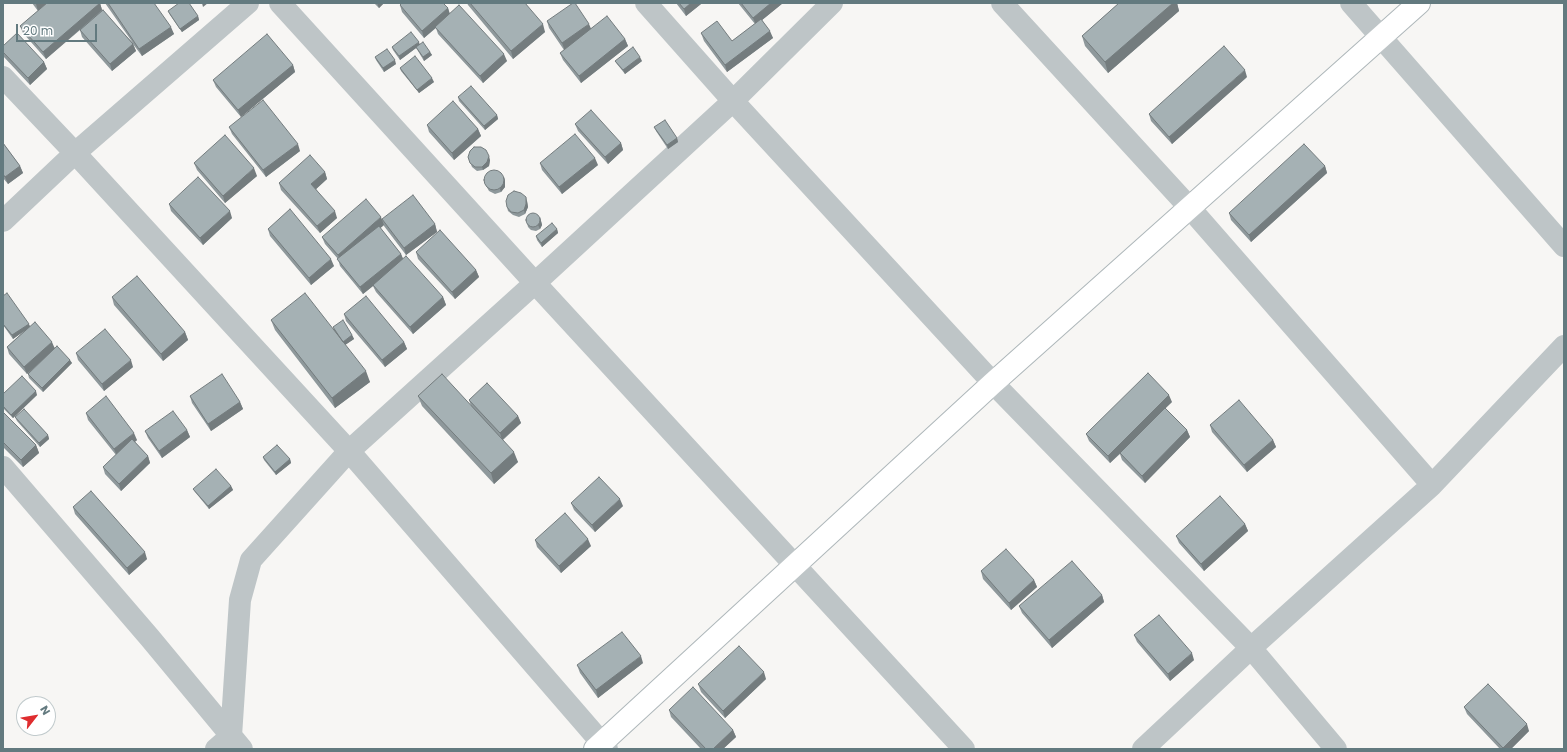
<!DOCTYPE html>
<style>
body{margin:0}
#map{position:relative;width:1567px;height:752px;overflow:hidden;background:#f7f6f4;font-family:Poppins,sans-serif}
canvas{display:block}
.frame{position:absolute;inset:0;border:4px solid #637a7f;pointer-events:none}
.north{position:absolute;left:16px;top:696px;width:40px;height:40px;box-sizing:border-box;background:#fff;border:1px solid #c1cacc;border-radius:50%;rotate:59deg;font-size:11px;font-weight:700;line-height:16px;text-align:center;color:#637a7f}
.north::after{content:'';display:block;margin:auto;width:14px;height:18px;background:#df2d2f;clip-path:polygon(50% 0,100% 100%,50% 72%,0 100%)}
.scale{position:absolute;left:16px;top:24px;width:81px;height:18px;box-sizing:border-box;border:2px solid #637a7f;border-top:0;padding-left:5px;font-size:12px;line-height:14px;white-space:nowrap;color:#637a7f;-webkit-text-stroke:3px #fff;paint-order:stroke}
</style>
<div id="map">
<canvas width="1567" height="752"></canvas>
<div class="frame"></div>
<div class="north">N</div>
<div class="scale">20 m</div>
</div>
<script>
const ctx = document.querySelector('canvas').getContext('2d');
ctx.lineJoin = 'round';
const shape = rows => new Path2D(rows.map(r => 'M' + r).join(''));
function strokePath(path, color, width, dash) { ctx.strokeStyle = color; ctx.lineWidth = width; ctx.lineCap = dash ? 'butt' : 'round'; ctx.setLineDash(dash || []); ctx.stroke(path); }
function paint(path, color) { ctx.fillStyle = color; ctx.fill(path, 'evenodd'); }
const street = shape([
 [280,3,535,283,964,749],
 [646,3,733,101,993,383,1251,648,1336,749],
 [1002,3,1189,207,1432,485],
 [1351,3,1564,246],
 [3,77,75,153,349,451,607,749],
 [3,221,75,153,248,3],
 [3,467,150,638,242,749],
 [216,749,231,736,240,600,251,560,349,451,535,283,733,101,832,3],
 [1143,749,1251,648,1432,485,1564,346]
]);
const secondary = shape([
 [595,749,993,383,1419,3]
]);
const wall = shape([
 [32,3,100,3,102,10,133,43,105,3,154,3,174,34,142,56,133,44,136,51,112,71,82,37,80,30,46,59,23,33,20,26,38,11],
 [374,3,384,3,379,8],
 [467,3,525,3,545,32,513,59,468,5],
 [676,3,701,3,701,4,686,16],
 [738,3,783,3,762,20,773,38,727,72,704,41,701,33,732,41,755,24],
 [1119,3,1177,3,1179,11,1108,73,1085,46,1082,36],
 [400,5,448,8,450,14,507,61,483,83,438,34,436,28,424,38,402,12],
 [168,11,198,16,199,20,182,32,170,15],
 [547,21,591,28,625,39,628,46,581,83,563,60,560,53,564,50,549,28],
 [420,45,430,52,432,55,424,61,418,51,416,48,400,60,393,50,392,47],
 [3,46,44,62,47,69,30,85,3,56],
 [375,57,396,64,384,72,376,60],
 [615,61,642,61,625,74,617,64],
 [293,65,295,72,241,117,216,87,213,80],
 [400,68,434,82,419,93,401,71],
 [1247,77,1172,144,1151,121,1149,114],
 [458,97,497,115,498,119,485,130,459,101],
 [575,124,621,143,623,150,608,164,578,131],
 [427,125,478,129,481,136,454,160,429,132],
 [229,127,300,151,266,177,232,134],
 [654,127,677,138,678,142,668,149,656,131],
 [3,143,20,166,23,173,8,184,3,178],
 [468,157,490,160,489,166,483,170,477,171,472,167],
 [194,163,257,176,225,203,197,170],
 [540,163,598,165,562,194,542,170],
 [1325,166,1327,173,1251,242,1231,220,1229,213],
 [325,172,327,179,316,189,337,218,320,233,281,190,279,183],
 [504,177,505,181,505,187,501,192,495,194,489,191,484,182],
 [527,201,528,207,525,214,519,217,513,215,508,211,507,207],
 [169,204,232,218,203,245,171,211],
 [540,217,542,225,540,229,536,231,531,230,528,227,527,223],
 [382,219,435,224,437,232,406,255,384,226,384,225,380,228,401,254,403,259,443,297,446,305,413,334,376,292,373,286,363,294,340,266,338,259,325,244,322,237],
 [268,229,334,266,311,285,270,236],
 [557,229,558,233,542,247,537,240,536,236],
 [416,252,476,270,479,277,455,299,418,259],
 [3,296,30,326,72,363,43,392,29,378,28,374,44,359,27,374,9,354,7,347,24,331,13,339,3,325],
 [112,297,185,332,188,340,163,361,114,305],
 [344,314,404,342,407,349,385,367,346,321],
 [271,320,334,330,333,327,352,335,354,339,345,345,370,382,335,408,275,330],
 [76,353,133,367,104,391,78,360],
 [3,394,37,395,13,418,3,408],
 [190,396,240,402,243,409,211,431,192,403],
 [418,396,471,406,469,400,518,416,521,423,503,440,518,462,494,484,422,406],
 [1172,402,1165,408,1187,430,1190,437,1145,483,1122,460,1120,454,1110,463,1089,441,1086,434],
 [3,412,36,445,39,453,23,467,3,447],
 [86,413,137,440,135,442,148,456,150,463,121,491,105,474,103,467,116,455,88,420],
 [15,417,48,435,49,439,40,447,17,421],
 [1210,425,1273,440,1276,447,1247,472,1212,432],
 [187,430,190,437,162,458,148,438,145,431],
 [263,457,290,459,291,463,276,475,264,460],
 [231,486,233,490,209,509,195,492,193,489],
 [571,503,623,506,595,532,574,510],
 [73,507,147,559,129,575,75,514],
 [1245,524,1248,531,1204,571,1179,543,1176,536],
 [535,540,591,546,561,573,537,547],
 [981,571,1034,580,1037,587,1011,610,983,579],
 [1102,595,1104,602,1052,648,1022,613,1019,606],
 [1134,635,1194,660,1170,681,1137,642],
 [643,663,598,698,580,673,577,665],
 [766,679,725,718,701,692,698,684],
 [1464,707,1529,731,1511,749,1500,749,1467,714],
 [669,710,733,730,736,737,723,749,701,749,671,717]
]);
const shadedWall = shape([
 [36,3,47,3,38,11,36,4],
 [100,3,102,10,46,59,43,52],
 [202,3,208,3,203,7],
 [377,3,384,3,379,8],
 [691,3,701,3,701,4,686,16,684,9],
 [771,3,783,3,756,25,753,18],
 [1173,3,1177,3,1179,11,1108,73,1105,62],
 [448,8,450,15,424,38,422,31],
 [198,16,199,20,182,32,180,29],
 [543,24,545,32,513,59,511,51],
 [589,24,592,31,565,51,562,43],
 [171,27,174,34,142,56,139,49],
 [770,31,773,38,727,72,725,65],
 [625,39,628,46,581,83,579,76],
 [419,42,420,45,400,60,399,56],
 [133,44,136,51,112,71,110,64],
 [430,52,432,55,424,61,423,57],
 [504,54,507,61,483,83,480,76],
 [640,57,642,61,625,74,623,70],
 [395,60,396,64,384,72,383,68],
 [44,62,47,69,30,85,28,78],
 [293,65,295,72,241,117,238,110],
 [1245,70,1247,77,1172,144,1169,137],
 [432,78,434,82,419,93,417,90],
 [497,115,498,119,485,130,484,126],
 [478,129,481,136,454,160,452,153],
 [677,138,678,142,668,149,667,145],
 [621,143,623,150,608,164,605,157],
 [298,144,300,151,266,177,263,170],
 [489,156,490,160,489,166,483,170,482,167],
 [595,158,598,165,562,194,559,187],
 [20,166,23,173,8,184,5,177],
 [1325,166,1327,173,1251,242,1249,235],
 [254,168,257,176,225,203,223,196],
 [325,172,327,179,314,191,311,184],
 [504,177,505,181,505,187,501,192,500,189],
 [526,197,527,201,528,207,525,214,524,210],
 [230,211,232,218,203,245,200,238],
 [335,211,337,218,320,233,317,226],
 [381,217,384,225,341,263,338,255],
 [540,217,542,225,540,229,538,225],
 [435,224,437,232,406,255,404,248],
 [557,229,558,233,542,247,541,243],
 [401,254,404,261,363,294,360,287],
 [331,259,334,266,311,285,309,278],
 [476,270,479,277,455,299,452,292],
 [443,297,446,305,413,334,410,327],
 [29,324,30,327,13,339,12,335],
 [185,332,188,340,163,361,161,354],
 [352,335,354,339,345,345,343,342],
 [52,342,55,349,27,374,24,367],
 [404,342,407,349,385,367,382,360],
 [70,360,72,363,43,392,42,388],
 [131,360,133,367,104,391,102,384],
 [366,371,370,382,335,408,332,398],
 [36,391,37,395,13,418,11,415],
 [1169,395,1172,402,1110,463,1108,456],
 [240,402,243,409,211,431,208,424],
 [518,416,521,423,502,440,500,433],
 [187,430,190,437,162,458,159,451],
 [1187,430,1190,437,1145,483,1142,476],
 [134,433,137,440,117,456,114,449],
 [48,435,49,439,40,447,39,443],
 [1273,440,1276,447,1247,472,1244,465],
 [36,445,39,453,23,467,21,460],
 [514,452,518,462,494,484,491,473],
 [148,456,150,463,121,491,119,484],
 [290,459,291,463,276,475,275,472],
 [231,486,233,490,209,509,208,506],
 [620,499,623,506,595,532,592,525],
 [1245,524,1248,531,1204,571,1201,564],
 [588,539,591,546,561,573,559,566],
 [145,552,147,559,129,575,127,568],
 [1034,580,1037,587,1011,610,1009,603],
 [1102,595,1104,602,1052,648,1049,640],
 [1192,653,1194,660,1170,681,1168,674],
 [641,656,643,663,598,698,596,690],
 [764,672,766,679,725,718,723,711],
 [1527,724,1529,731,1511,749,1503,749,1503,748],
 [733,730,736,737,723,749,713,749]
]);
const building = shape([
 [47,3,100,3,43,52,20,26,47,3],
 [108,3,154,3,171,27,139,49,108,3],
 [179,3,189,3,198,16,180,29,168,11,179,3],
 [402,3,443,3,448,8,422,31,400,5,402,3],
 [470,3,525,3,543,24,511,51,470,3],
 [573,3,575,3,589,24,562,43,547,21,573,3],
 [679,3,691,3,684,9,679,3],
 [741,3,771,3,753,18,741,3],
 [1119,3,1173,3,1105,62,1082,36,1119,3],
 [459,5,504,54,480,76,435,27,459,5],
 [103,10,133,44,110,64,80,30,103,10],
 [607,16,625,39,579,76,560,53,607,16],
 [761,19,770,31,725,65,701,33,717,21,732,41,761,19],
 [411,32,419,42,399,56,392,47,411,32],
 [17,33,44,62,28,78,3,52,3,46,17,33],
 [267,34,293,65,238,110,213,80,267,34],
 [423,42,430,52,423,57,416,47,423,42],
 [1224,46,1245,70,1169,137,1149,114,1224,46],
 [633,47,640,57,623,70,615,61,633,47],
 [387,49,395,60,383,68,375,57,387,49],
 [415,56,432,78,417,90,400,68,415,56],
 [471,86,497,115,484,126,458,97,471,86],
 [263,100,298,144,263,170,229,127,263,100],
 [453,101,478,129,452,153,427,125,453,101],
 [591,110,621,143,605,157,575,124,591,110],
 [665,120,677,138,667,145,654,127,665,120],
 [575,134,595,158,559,187,540,163,575,134],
 [225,135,254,168,223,196,194,163,225,135],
 [3,143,20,166,5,177,3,174,3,143],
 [1304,144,1325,166,1249,235,1229,213,1304,144],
 [474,147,481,147,486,150,489,156,487,162,482,167,475,167,470,163,468,157,470,151,474,147],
 [310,155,325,172,311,184,335,211,317,226,279,183,310,155],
 '484 180a10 10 0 1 1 20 0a10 10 0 1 1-20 0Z',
 [198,177,230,211,200,238,169,204,198,177],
 [514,191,521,193,526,197,526,204,524,210,518,213,511,212,507,207,506,201,508,195,514,191],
 [413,195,435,224,404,248,382,219,413,195],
 [366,199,381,217,338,255,322,237,366,199],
 [290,209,331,259,309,278,268,229,290,209],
 '526 220a7 7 0 1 1 14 0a7 7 0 1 1-14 0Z',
 [552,223,557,229,541,243,536,236,552,223],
 [379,226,401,254,360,287,337,259,379,226],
 [440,230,476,270,452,292,416,252,440,230],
 [406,256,443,297,410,327,373,285,406,256],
 [137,276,185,332,161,354,112,297,137,276],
 [7,293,29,324,12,335,3,324,3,296,7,293],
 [305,293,366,371,332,398,271,320,305,293],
 [366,296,404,342,382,360,344,314,366,296],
 [343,320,352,335,343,342,333,327,343,320],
 [35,322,52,342,24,367,7,347,35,322],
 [105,329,131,360,102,384,76,353,105,329],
 [57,346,70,360,42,388,28,374,57,346],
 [1148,373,1169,395,1108,456,1086,434,1148,373],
 [222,374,240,402,208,424,190,396,222,374],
 [442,374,514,452,491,473,418,396,442,374],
 [22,376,36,391,11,415,3,406,3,394,22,376],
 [487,383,518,416,500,433,469,400,487,383],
 [106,396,134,433,114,449,86,413,106,396],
 [1239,400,1273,440,1244,465,1210,425,1239,400],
 [1165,408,1187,430,1142,476,1120,453,1165,408],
 [24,409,48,435,39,443,15,417,24,409],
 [173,411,187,430,159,451,145,431,173,411],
 [3,412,36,445,21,460,3,442,3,412],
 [132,439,148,456,119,484,103,467,132,439],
 [277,445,290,459,275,472,263,457,277,445],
 [216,469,231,486,208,506,193,489,216,469],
 [599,477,620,499,592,525,571,503,599,477],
 [91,491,145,552,127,568,73,507,91,491],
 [1220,496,1245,524,1201,564,1176,536,1220,496],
 [565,513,588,539,559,566,535,540,565,513],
 [1006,549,1034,580,1009,603,981,571,1006,549],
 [1072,561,1102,595,1049,640,1019,606,1072,561],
 [1159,615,1192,653,1168,674,1134,635,1159,615],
 [622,632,641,656,596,690,577,665,622,632],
 [739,646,764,672,723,711,698,684,739,646],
 [1488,684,1527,724,1503,748,1464,707,1488,684],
 [693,687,733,730,713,749,706,749,669,710,693,687]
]);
strokePath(secondary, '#aeb7ba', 24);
strokePath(street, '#bec5c7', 22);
strokePath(secondary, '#fff', 22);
paint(wall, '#8e989b');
paint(shadedWall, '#747c7e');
paint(building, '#a5b1b4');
strokePath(building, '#747c7e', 1);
</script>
